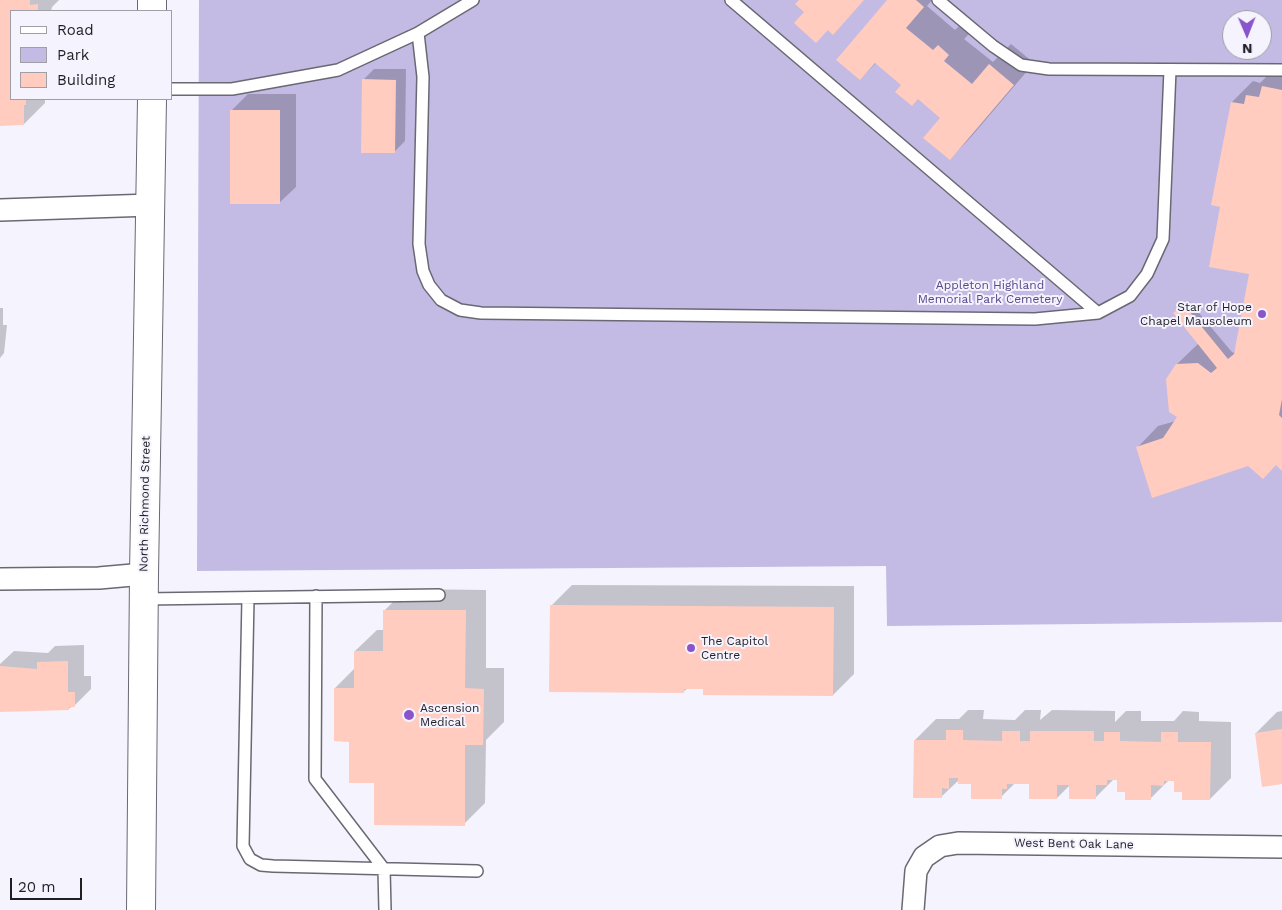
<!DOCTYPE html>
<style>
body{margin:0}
#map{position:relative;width:1282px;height:910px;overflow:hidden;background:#f5f3fe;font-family:"Work Sans",sans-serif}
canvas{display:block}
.legend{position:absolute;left:10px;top:10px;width:162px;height:90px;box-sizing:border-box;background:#f5f3fe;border:1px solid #a09ea7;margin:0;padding:6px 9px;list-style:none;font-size:15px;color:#201f24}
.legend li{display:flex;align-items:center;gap:10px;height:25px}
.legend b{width:25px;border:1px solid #a09ea7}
.north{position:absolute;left:1222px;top:10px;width:50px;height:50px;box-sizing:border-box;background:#f5f3fe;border:1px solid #a09ea7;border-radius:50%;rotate:179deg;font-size:14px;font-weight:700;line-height:20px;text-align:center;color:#201f24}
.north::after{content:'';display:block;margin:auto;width:18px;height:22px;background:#8a54cb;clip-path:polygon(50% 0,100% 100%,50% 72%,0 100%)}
.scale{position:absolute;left:10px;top:878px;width:72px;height:22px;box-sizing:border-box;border:2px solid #201f24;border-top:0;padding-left:6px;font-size:15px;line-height:18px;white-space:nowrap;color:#201f24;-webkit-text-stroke:4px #f5f3fe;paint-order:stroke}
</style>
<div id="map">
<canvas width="1282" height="910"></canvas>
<ul class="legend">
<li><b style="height:6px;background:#fff"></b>Road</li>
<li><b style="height:14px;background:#c3bbe4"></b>Park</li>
<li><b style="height:14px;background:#ffccbf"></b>Building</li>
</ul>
<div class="north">N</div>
<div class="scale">20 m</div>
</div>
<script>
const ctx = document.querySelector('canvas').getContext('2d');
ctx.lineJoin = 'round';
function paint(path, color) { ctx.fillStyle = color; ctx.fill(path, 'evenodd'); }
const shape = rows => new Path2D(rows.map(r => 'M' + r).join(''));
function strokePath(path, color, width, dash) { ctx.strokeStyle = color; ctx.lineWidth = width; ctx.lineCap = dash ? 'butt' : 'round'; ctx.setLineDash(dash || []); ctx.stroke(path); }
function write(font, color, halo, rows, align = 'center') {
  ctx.font = font + ' "Work Sans",sans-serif'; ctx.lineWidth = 4; ctx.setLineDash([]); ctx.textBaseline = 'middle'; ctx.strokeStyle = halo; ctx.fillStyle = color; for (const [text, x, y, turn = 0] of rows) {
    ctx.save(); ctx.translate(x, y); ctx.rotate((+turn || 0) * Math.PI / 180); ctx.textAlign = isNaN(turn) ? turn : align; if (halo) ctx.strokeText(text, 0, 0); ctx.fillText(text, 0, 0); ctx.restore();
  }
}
const green = shape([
 [199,0,1282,0,1282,622,887,626,886,566,197,571],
 [1232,20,1262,20,1262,50,1232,50]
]);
const shadow = shape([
 [0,0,59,0,52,7,51,11,11,11,11,99,45,99,45,103,24,124,0,124],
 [889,0,932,0,927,6,955,30,960,25,969,34,964,39,993,62,1011,44,1034,63,971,137,950,159,942,118,877,62,860,79],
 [1282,68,1282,469,1276,464,1249,464,1137,448,1158,426,1176,421,1178,417,1177,364,1199,343,1180,308,1189,301,1231,351,1233,353,1236,350,1250,273,1222,206,1232,102,1253,81,1260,83,1269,74],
 [374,69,406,69,405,141,394,152,363,80],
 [248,94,296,94,296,187,279,203,232,110],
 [0,308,3,308,3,325,7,325,4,353,0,358],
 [572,585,854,586,854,674,833,695,688,688,683,692,551,606],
 [406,589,486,590,486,668,504,668,504,722,486,740,485,803,464,824,376,782,350,740,335,688,355,668,355,651,377,630,384,630,385,610],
 [84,645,84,676,91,676,91,689,75,705,68,709,0,710,0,664,14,651,48,653,55,646],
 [968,710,984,710,983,719,1015,720,1025,710,1041,710,1040,720,1052,710,1115,711,1115,722,1126,711,1141,711,1141,721,1174,721,1183,711,1199,712,1199,721,1231,722,1231,778,1210,799,1183,791,1175,779,1170,779,1150,799,1126,791,1118,779,1114,779,1095,798,1071,784,1057,798,1030,783,1015,783,1001,797,960,779,941,797,915,740,936,719,959,719],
 [1282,711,1282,783,1256,733,1277,712]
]);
const building = shape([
 [0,0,30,0,30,5,38,4,38,11,11,11,11,99,26,99,26,105,24,105,24,125,0,126],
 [799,0,864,0,833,35,828,30,816,43,794,23,804,12,795,4],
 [887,0,916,0,924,7,906,28,933,50,938,45,949,55,944,61,972,84,989,64,1014,85,950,160,923,138,940,118,918,99,912,106,895,92,901,85,875,63,860,80,836,60],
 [362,79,396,80,395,153,361,153],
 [1262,86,1282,90,1282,399,1279,415,1282,418,1282,471,1276,465,1263,479,1248,466,1152,498,1136,447,1163,438,1177,417,1169,412,1166,379,1176,364,1198,363,1211,373,1217,368,1173,313,1184,305,1228,359,1234,354,1249,274,1209,267,1220,207,1211,205,1231,102,1244,104,1246,95,1259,97],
 [230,110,280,110,280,204,230,204],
 [550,605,834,607,833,696,703,695,703,689,684,689,684,693,549,692],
 [383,610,466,610,465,688,484,689,483,745,465,745,465,826,374,825,374,783,349,783,349,742,334,741,334,688,354,688,354,651,383,651],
 [68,661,68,692,75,692,75,707,69,707,69,710,0,712,0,666,37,669,37,662],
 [1282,729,1282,784,1262,787,1255,733],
 [946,730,963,730,963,740,1002,741,1002,731,1020,731,1020,741,1030,741,1030,731,1094,731,1094,741,1104,741,1104,732,1120,732,1120,741,1161,742,1161,732,1178,732,1178,742,1211,742,1210,800,1182,800,1182,792,1174,792,1174,781,1164,781,1164,786,1151,785,1151,800,1125,800,1125,792,1117,792,1117,780,1107,780,1107,785,1096,785,1096,799,1069,799,1069,785,1057,785,1057,799,1029,799,1029,784,1007,784,1007,789,1002,789,1002,799,971,799,971,784,958,784,958,778,949,778,949,789,942,788,942,798,913,798,914,740,946,740]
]);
const service = shape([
 [473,0,418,33,423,77,419,244,423,271,429,285,441,300,460,310,481,313,1035,319,1098,313,1130,296,1147,274,1163,239,1170,70],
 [731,0,1098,313],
 [938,0,993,46,1021,65,1049,69,1282,70],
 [171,89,232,89,338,70,418,33],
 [316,596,315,779,384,869,385,910],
 [248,598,243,846,250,859,261,865,273,866,477,871],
 [144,599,439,595]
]);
const minor = shape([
 [0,210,151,205],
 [0,579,99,578,144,574],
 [913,910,916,871,924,857,940,846,958,843,1282,847]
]);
const primary = shape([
 [152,0,152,11],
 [141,910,144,574,152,99]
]);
const markers = [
 [1262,314,5,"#8a54cb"],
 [691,648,5,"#8a54cb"],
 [409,715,6,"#8a54cb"]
];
const parkNames = [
 ["Appleton Highland",990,285],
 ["Memorial Park Cemetery",990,299]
];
const poiNames = [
 ["Star of Hope",1252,307,"right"],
 ["Chapel Mausoleum",1252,321,"right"],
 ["The Capitol",701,641],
 ["Centre",701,655],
 ["Ascension",420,708],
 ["Medical",420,722]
];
const streetNames = [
 ["North Richmond Street",145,504,-89],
 ["West Bent Oak Lane",1074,844,1]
];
paint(green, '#c3bbe4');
paint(shadow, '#0003');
paint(building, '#ffccbf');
strokePath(service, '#6a6873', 14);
strokePath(minor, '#6a6873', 24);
strokePath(primary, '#6a6873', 30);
strokePath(service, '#fff', 11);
strokePath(minor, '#fff', 21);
strokePath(primary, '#fff', 28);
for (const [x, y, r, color] of markers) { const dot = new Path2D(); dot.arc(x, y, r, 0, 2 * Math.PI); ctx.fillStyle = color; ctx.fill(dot); strokePath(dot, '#f5f3fe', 2); }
write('12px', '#594789', '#f5f3fe', parkNames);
write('12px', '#201f24', '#f5f3fe', poiNames, 'left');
write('12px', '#201f24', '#f5f3fe', streetNames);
</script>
